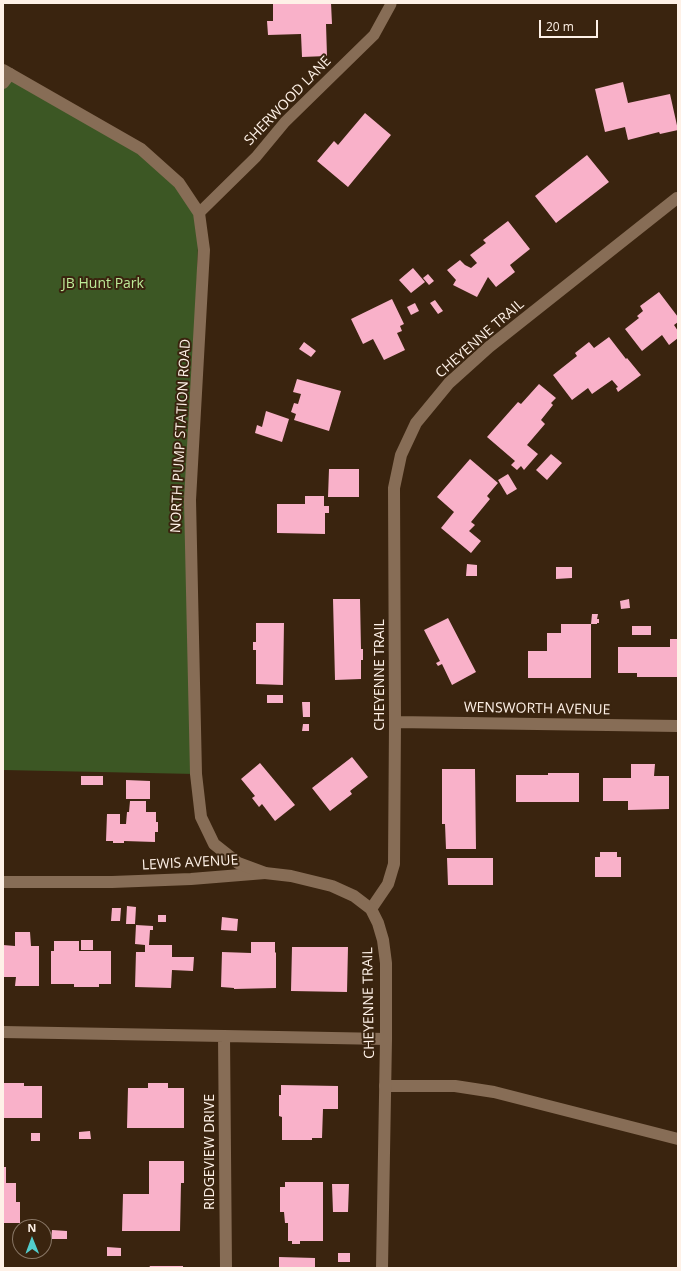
<!DOCTYPE html>
<style>
body{margin:0}
#map{position:relative;width:681px;height:1271px;overflow:hidden;background:#3a240f;font-family:"Open Sans",sans-serif}
canvas{display:block}
.frame{position:absolute;inset:0;border:4px solid #fef1e7;pointer-events:none}
.north{position:absolute;left:12px;top:1219px;width:40px;height:40px;box-sizing:border-box;background:#3a240f;border:1px solid #887665;border-radius:50%;rotate:359deg;font-size:11px;font-weight:700;line-height:16px;text-align:center;color:#fef1e7}
.north::after{content:'';display:block;margin:auto;width:14px;height:18px;background:#52cdcc;clip-path:polygon(50% 0,100% 100%,50% 72%,0 100%)}
.scale{position:absolute;left:539px;top:20px;width:59px;height:18px;box-sizing:border-box;border:2px solid #fef1e7;border-top:0;padding-left:5px;font-size:12px;line-height:14px;white-space:nowrap;color:#fef1e7;-webkit-text-stroke:3px #3a240f;paint-order:stroke}
</style>
<div id="map">
<canvas width="681" height="1271"></canvas>
<div class="frame"></div>
<div class="north">N</div>
<div class="scale">20 m</div>
</div>
<script>
const ctx = document.querySelector('canvas').getContext('2d');
ctx.lineJoin = 'round';
function paint(path, color) { ctx.fillStyle = color; ctx.fill(path, 'evenodd'); }
const shape = rows => new Path2D(rows.map(r => 'M' + r).join(''));
function strokePath(path, color, width, dash) { ctx.strokeStyle = color; ctx.lineWidth = width; ctx.lineCap = dash ? 'butt' : 'round'; ctx.setLineDash(dash || []); ctx.stroke(path); }
function write(font, color, halo, rows, align = 'center') {
  ctx.font = font + ' "Open Sans",sans-serif'; ctx.lineWidth = 4; ctx.setLineDash([]); ctx.textBaseline = 'middle'; ctx.strokeStyle = halo; ctx.fillStyle = color; for (const [text, x, y, turn = 0] of rows) {
    ctx.save(); ctx.translate(x, y); ctx.rotate((+turn || 0) * Math.PI / 180); ctx.textAlign = isNaN(turn) ? turn : align; if (halo) ctx.strokeText(text, 0, 0); ctx.fillText(text, 0, 0); ctx.restore();
  }
}
const green = shape([
 [3,70,141,149,199,213,190,500,196,774,3,770]
]);
const building = shape([
 [273,3,331,3,332,24,326,24,327,56,302,57,301,34,268,35,267,21,273,21],
 [623,82,628,103,670,94,678,130,660,134,659,132,628,140,625,127,605,132,595,89],
 [365,113,391,135,348,187,317,161,334,141,338,145],
 [587,155,609,182,556,223,535,196],
 [508,221,530,249,510,265,515,272,496,287,488,277,477,297,453,285,456,280,447,270,460,260,465,265,471,268,477,263,470,255,486,243,483,240],
 [413,268,425,282,411,293,399,280],
 [428,274,434,281,429,285,423,278],
 [659,292,678,317,678,322,674,325,678,331,678,338,669,345,662,335,642,351,625,329,639,318,637,316,643,311,640,306],
 [392,299,404,324,400,326,402,331,397,333,405,350,384,360,373,339,363,344,351,319],
 [435,300,443,311,438,314,430,303],
 [415,303,419,311,411,315,407,307],
 [609,337,626,359,627,358,641,375,618,392,616,388,618,387,612,380,592,394,588,388,572,400,553,375,577,356,575,353,589,342,594,348],
 [304,342,316,351,311,357,299,349],
 [297,379,341,391,329,431,294,420,296,414,291,412,294,403,298,404,301,394,293,392],
 [539,384,556,398,551,403,553,405,541,420,545,424,527,445,538,454,524,470,521,466,517,470,511,465,515,461,487,437,518,402,521,404],
 [266,411,289,419,282,442,255,433,257,425,262,427],
 [551,454,562,463,547,480,536,470],
 [470,459,498,483,487,496,490,499,471,522,475,525,469,531,481,541,471,553,441,528,454,512,437,497],
 [329,469,359,469,359,497,328,497],
 [508,474,517,489,507,495,498,480],
 [305,496,324,496,324,506,329,506,329,513,325,513,325,534,277,533,277,504,305,504],
 [467,564,477,565,477,576,466,576],
 [556,567,572,567,572,578,556,579],
 [333,599,360,599,361,649,363,649,363,660,361,660,361,679,335,680],
 [629,599,630,608,621,609,620,601],
 [592,614,598,614,597,619,599,619,599,623,597,623,597,624,591,624],
 [448,618,476,672,452,685,442,664,438,666,436,663,440,661,424,630],
 [256,623,284,623,283,685,256,684,256,650,253,650,253,642,256,642],
 [561,624,591,624,591,678,528,678,528,651,547,651,547,633,561,633],
 [632,626,651,626,651,635,632,635],
 [670,639,678,639,678,677,637,677,637,673,618,673,618,647,670,647],
 [267,695,283,695,283,703,267,703],
 [302,702,310,702,310,717,303,717],
 [303,724,309,724,309,731,302,731],
 [352,757,368,777,350,791,352,794,330,811,312,788],
 [260,763,295,805,275,821,262,804,259,807,252,798,255,796,241,779],
 [631,764,655,764,654,776,669,776,669,809,628,810,628,801,603,801,603,778,631,778],
 [442,769,475,769,476,849,446,849,445,824,442,824],
 [548,773,579,773,579,802,516,802,516,775,548,775],
 [81,776,103,776,103,785,81,785],
 [126,780,150,781,150,799,126,799],
 [130,801,146,801,146,812,156,812,156,822,158,822,158,832,155,832,155,842,124,841,124,843,113,843,113,841,106,841,107,814,120,814,120,824,126,824,127,812,129,812],
 [600,852,617,852,617,857,621,857,621,877,595,877,595,857,600,857],
 [447,858,493,858,493,885,448,885],
 [127,906,136,907,135,924,126,924],
 [112,908,121,908,120,921,111,921],
 [158,915,166,915,166,922,158,922],
 [222,917,238,919,237,931,221,930],
 [136,925,153,926,153,930,150,930,149,945,172,945,172,957,194,957,193,971,172,970,171,988,135,987,136,952,145,952,145,945,135,944],
 [15,932,30,932,31,946,39,946,39,986,15,986,16,977,3,977,3,945,15,946],
 [81,940,93,940,93,950,81,950],
 [54,941,79,941,79,951,111,951,111,984,99,984,99,987,74,987,74,984,51,984,51,951,54,951],
 [251,942,275,942,275,953,276,952,276,988,234,989,234,988,221,987,222,952,251,953],
 [292,947,348,947,347,992,291,991],
 [3,1083,24,1083,24,1086,42,1086,42,1118,3,1118],
 [148,1083,168,1083,168,1088,184,1088,184,1128,127,1128,128,1088,148,1088],
 [281,1085,338,1086,338,1109,323,1109,322,1138,312,1138,312,1140,282,1140,282,1117,279,1116,279,1095,281,1095],
 [90,1131,91,1139,79,1139,79,1132],
 [31,1133,40,1133,40,1141,31,1141],
 [149,1161,184,1161,184,1183,181,1183,180,1231,122,1231,123,1194,149,1194],
 [3,1167,6,1167,6,1183,16,1183,16,1202,20,1202,20,1223,3,1223],
 [285,1182,323,1182,323,1241,300,1241,300,1244,292,1244,292,1241,288,1241,288,1223,285,1223,284,1212,280,1212,280,1187,285,1187],
 [332,1184,349,1184,348,1212,333,1212],
 [52,1230,67,1231,67,1239,51,1239],
 [107,1247,121,1248,121,1256,107,1256],
 [338,1253,350,1253,350,1262,338,1262],
 [279,1257,315,1258,315,1268,279,1268],
 [150,1266,183,1266,183,1268,149,1268]
]);
const service = shape([
 [199,213,256,157,285,122,374,35,391,4]
]);
const minor = shape([
 [3,83,10,74],
 [395,722,678,726],
 [3,882,112,882,191,879,265,873],
 [371,909,388,884,394,864,395,722,394,488,401,455,416,423,449,383,489,347,677,198],
 [3,1032,224,1036,226,1268],
 [224,1036,386,1039],
 [385,1086,455,1086,494,1092,678,1139]
]);
const tertiary = shape([
 [3,70,141,149,179,183,199,213,204,250,190,500,196,774,201,817,214,844,238,863,265,873,291,876,332,886,354,896,371,909,378,923,383,940,386,963,386,1039,382,1268]
]);
const streetNames = [
 ["SHERWOOD LANE",288,101,-46],
 ["CHEYENNE TRAIL",480,339,-41],
 ["NORTH PUMP STATION ROAD",181,436,-87],
 ["CHEYENNE TRAIL",380,675,-90],
 ["WENSWORTH AVENUE",537,709,1],
 ["LEWIS AVENUE",190,863,-3],
 ["CHEYENNE TRAIL",369,1003,-91],
 ["RIDGEVIEW DRIVE",210,1152,-90]
];
const parkNames = [
 ["JB Hunt Park",103,284]
];
paint(green, '#3c5724');
paint(building, '#f9b1c9');
strokePath(service, '#876d56', 11);
strokePath(minor, '#876d56', 12);
strokePath(tertiary, '#876d56', 12);
write('14px', '#fef1e7', '#3a240f', streetNames);
write('14px', '#bdeb98', '#3a240f', parkNames);
</script>
